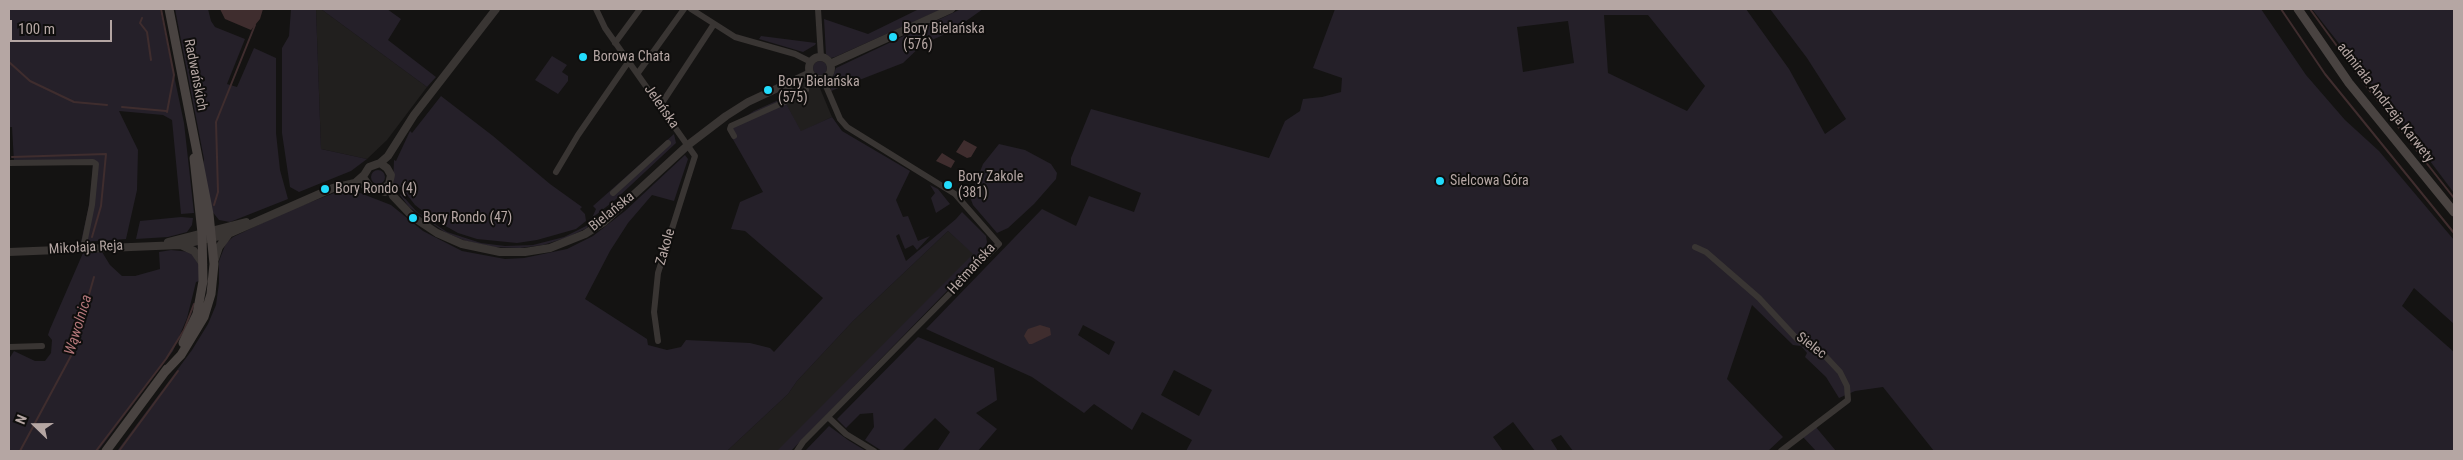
<!DOCTYPE html>
<meta charset="utf-8">
<style>
body{margin:0}
#map{position:relative;width:2463px;height:460px;overflow:hidden;background:#141312;font-family:"Roboto Condensed",sans-serif}
canvas{display:block}
.frame{position:absolute;inset:0;border:10px solid #b5a6a3;pointer-events:none}
.north{position:absolute;left:10px;top:400px;width:50px;height:50px;-webkit-text-stroke:4px #0f0e0d;paint-order:stroke;rotate:292deg;font-size:14px;font-weight:700;line-height:20px;text-align:center;color:#b5a6a3}
.north::after{content:'';display:block;margin:auto;width:18px;height:22px;background:#b5a6a3;clip-path:polygon(50% 0,100% 100%,50% 72%,0 100%)}
.scale{position:absolute;left:10px;top:20px;width:102px;height:22px;box-sizing:border-box;border:2px solid #b5a6a3;border-top:0;padding-left:6px;font-size:15px;line-height:18px;white-space:nowrap;color:#b5a6a3;-webkit-text-stroke:4px #0f0e0d;paint-order:stroke}
</style>
<div id="map">
<canvas width="2463" height="460"></canvas>
<div class="frame"></div>
<div class="north">N</div>
<div class="scale">100 m</div>
</div>
<script>
const ctx = document.querySelector('canvas').getContext('2d');
ctx.lineJoin = 'round';
function paint(path, color) { ctx.fillStyle = color; ctx.fill(path, 'evenodd'); }
const shape = rows => new Path2D(rows.map(r => 'M' + r).join(''));
function strokePath(path, color, width, dash) { ctx.strokeStyle = color; ctx.lineWidth = width; ctx.lineCap = dash ? 'butt' : 'round'; ctx.setLineDash(dash || []); ctx.stroke(path); }
function write(font, color, halo, rows, align = 'center') {
  ctx.font = font + ' "Roboto Condensed",sans-serif'; ctx.lineWidth = 4; ctx.setLineDash([]); ctx.textBaseline = 'middle'; ctx.strokeStyle = halo; ctx.fillStyle = color; for (const [text, x, y, turn = 0] of rows) {
    ctx.save(); ctx.translate(x, y); ctx.rotate((+turn || 0) * Math.PI / 180); ctx.textAlign = isNaN(turn) ? turn : align; if (halo) ctx.strokeText(text, 0, 0); ctx.fillText(text, 0, 0); ctx.restore();
  }
}
const built = shape([
 [316,9,321,9,427,87,387,140,367,159,321,149],
 [809,80,819,86,832,117,801,132,780,93],
 [948,231,974,254,780,451,727,451,788,394,797,381,853,321]
]);
const green = shape([
 [9,9,160,9,184,123,194,213,181,214,172,120,163,115,119,111,138,150,137,190,126,239,81,242,90,201,93,164,14,162,12,127,9,127],
 [175,9,208,9,211,21,215,27,245,39,227,84,237,87,254,48,276,58,276,133,280,170,288,199,230,222,219,220,211,210,203,164,204,159],
 [291,9,316,9,321,149,367,159,351,171,299,192,290,187,282,133,282,48,289,36],
 [321,9,387,9,401,19,388,40,436,77,427,87],
 [919,9,942,9,835,57,831,58,826,54,824,19,868,34],
 [961,9,983,9,952,31,923,44,903,63,831,91,831,80,836,68],
 [1335,9,1746,9,1789,69,1825,134,1846,119,1807,58,1770,9,2261,9,2306,75,2345,120,2379,151,2454,240,2454,324,2414,288,2402,306,2454,352,2454,451,1934,451,1883,387,1855,391,1839,398,1826,377,1805,357,1807,353,1801,346,1793,345,1752,305,1727,379,1783,437,1768,451,1573,451,1561,435,1551,440,1558,451,1535,451,1513,422,1493,437,1503,451,1186,451,1192,440,1142,412,1132,430,1094,404,1084,413,1032,377,926,329,1042,209,1076,226,1089,196,1134,212,1141,193,1071,165,1071,158,1091,109,1269,158,1285,121,1300,111,1303,99,1322,97,1341,92,1342,78,1313,68],
 [1604,15,1648,15,1705,86,1687,111,1608,73],
 [1568,21,1574,63,1523,72,1517,27],
 [1083,325,1115,342,1109,355,1078,335],
 [1174,370,1212,390,1199,416,1161,395],
 [2312,9,2454,9,2454,193,2409,133],
 [761,36,816,43,815,45,803,52,759,39],
 [552,56,567,65,562,72,568,76,568,81,558,94,535,80],
 '813 68a7 7 0 1 1 14 0a7 7 0 1 1-14 0Z',
 [441,96,493,136,550,184,582,207,580,209,585,214,586,221,576,229,537,240,517,243,477,239,458,233,433,219,415,205,401,187,396,189,393,184,394,160,396,161,410,131,412,133],
 [783,98,801,131,832,117,842,131,910,171,896,200,903,217,908,216,918,241,930,236,917,250,913,245,905,249,899,234,896,236,906,261,956,219,962,212,986,236,987,242,984,253,791,451,777,451,973,254,948,231,853,321,797,381,788,394,727,451,117,451,192,350,208,324,216,305,219,283,219,261,226,243,233,237,287,211,337,192,354,189,355,191,391,205,423,231,462,251,505,259,524,258,567,249,593,236,625,211,685,155,688,159,674,201,652,195,628,223,610,251,585,299,647,339,648,345,667,350,681,347,686,340,750,343,770,348,774,352,823,298,745,231,731,229,740,202,763,192,727,129,754,111],
 [674,134,676,143,615,200,592,218,596,209,593,206],
 [999,144,1025,150,1051,164,1057,173,1056,179,1034,204,1008,228,997,233,973,205,970,197,983,164],
 '371 177a7 7 0 1 1 14 0a7 7 0 1 1-14 0Z',
 [930,185,938,189,950,204,936,213,931,198,935,193],
 [401,194,417,212,447,232,481,243,505,246,533,245,564,237,588,225,587,228,566,238,543,245,520,248,493,247,466,241,446,233,409,207,400,195],
 [181,217,193,218,192,225,187,232,168,237,136,239,140,221],
 [171,250,191,252,197,259,199,267,199,281,196,282,187,318,173,351,98,451,9,451,9,359,14,351,35,361,45,361,51,353,52,340,48,335,50,329,83,253,102,252,110,265,122,276,135,276,160,269,159,252],
 [918,337,994,368,997,400,976,413,997,429,978,451,938,450,950,432,935,418,902,451,882,451,865,440,874,427,873,413,860,414,846,428,837,419],
 [829,426,848,440,866,451,805,451],
 [1815,426,1836,451,1816,451,1803,437]
]);
const water = shape([
 [220,9,263,9,260,19,251,30,225,19],
 [964,140,977,147,971,157,967,158,956,152],
 [942,153,955,161,951,168,936,161],
 [1040,325,1050,328,1051,335,1032,344,1029,344,1024,336,1026,332,1028,329]
]);
const stream = shape([
 [161,9,174,75,167,112],
 [2281,9,2325,74,2454,233],
 [2310,9,2366,86,2454,198],
 [142,18,140,23,147,32,151,60],
 [9,62,30,81,74,102,107,105],
 [122,107,166,111],
 [12,157,106,154,101,206,92,237],
 [214,205,218,192,216,122,255,25],
 [20,451,72,354,94,277],
 [96,451,166,359,184,330,194,304],
 [119,451,178,371]
]);
const minor = shape([
 [596,9,605,28,695,156,658,273,654,312,658,341],
 [691,9,735,37,795,54,811,62],
 [818,9,821,57],
 [615,43,640,9],
 [638,73,684,9],
 [786,83,794,98],
 [660,106,714,24],
 [734,136,730,129,731,126,800,95,806,90],
 [9,163,93,162,96,164,92,205,83,249],
 [556,172,578,135,629,61],
 [613,193,668,143],
 [1695,247,1706,252,1759,298,1798,340,1826,357,1840,372,1847,386,1848,400,1781,451],
 [9,347,42,346],
 [828,417,846,434,874,451],
 [797,451,803,442,999,244,955,194,847,127,840,119,823,79]
]);
const tertiary = shape([
 '809 68a11 11 0 1 1 22 0a11 11 0 1 1-22 0Z',
 [830,64,951,9],
 [380,163,388,156,414,115,496,9],
 [365,180,370,187,385,192],
 [355,183,364,175,369,167,380,163,387,168,391,175,389,184,382,190],
 [389,184,393,196,413,217,437,233,462,244,500,252,525,252,550,248,585,234,604,222,688,145,726,116,748,102,810,73],
 [168,242,246,222],
 [181,245,194,251,203,264],
 [9,252,180,245,228,234,333,188,355,183,366,184],
 [215,259,219,247,228,235]
]);
const secondary = shape([
 [2298,9,2349,83,2454,212],
 [183,343,197,314,203,281,202,233,194,158],
 [164,373,181,355,204,317,211,294,214,264,209,214,169,9],
 [106,451,167,369]
]);
const markers = [
 [893,37,5,"#22dcfc"],
 [583,57,5,"#22dcfc"],
 [768,90,5,"#22dcfc"],
 [1440,181,5,"#22dcfc"],
 [948,185,5,"#22dcfc"],
 [325,189,5,"#22dcfc"],
 [413,218,5,"#22dcfc"]
];
const poiNames = [
 ["Bory Bielańska",903,29],
 ["(576)",903,45],
 ["Borowa Chata",593,57],
 ["Bory Bielańska",778,82],
 ["(575)",778,98],
 ["Bory Zakole",958,177],
 ["(381)",958,193],
 ["Sielcowa Góra",1450,181],
 ["Bory Rondo (4)",335,189],
 ["Bory Rondo (47)",423,218]
];
const streetNames = [
 ["Radwańskich",195,75,79],
 ["admirała Andrzeja Karwety",2385,103,52],
 ["Jeleńska",661,107,55],
 ["Bielańska",612,212,-39],
 ["Zakole",666,247,-74],
 ["Mikołaja Reja",86,248,-3],
 ["Hetmańska",972,269,-48],
 ["Sielec",1811,346,37]
];
const waterNames = [
 ["Wąwolnica",79,325,-73]
];
paint(built, '#211f1e');
paint(green, '#252029');
paint(water, '#3f2d2e');
strokePath(stream, '#3f2d2e', 2);
strokePath(minor, '#393533', 6);
strokePath(tertiary, '#393533', 8);
strokePath(secondary, '#494341', 9);
for (const [x, y, r, color] of markers) { const dot = new Path2D(); dot.arc(x, y, r, 0, 2 * Math.PI); ctx.fillStyle = color; ctx.fill(dot); strokePath(dot, '#0f0e0d', 2); }
write('14px', '#b5a6a3', '#0f0e0d', poiNames, 'left');
write('14px', '#b5a6a3', '#0f0e0d', streetNames);
write('italic 15px', '#b3777a', '#0f0e0d', waterNames);
</script>
